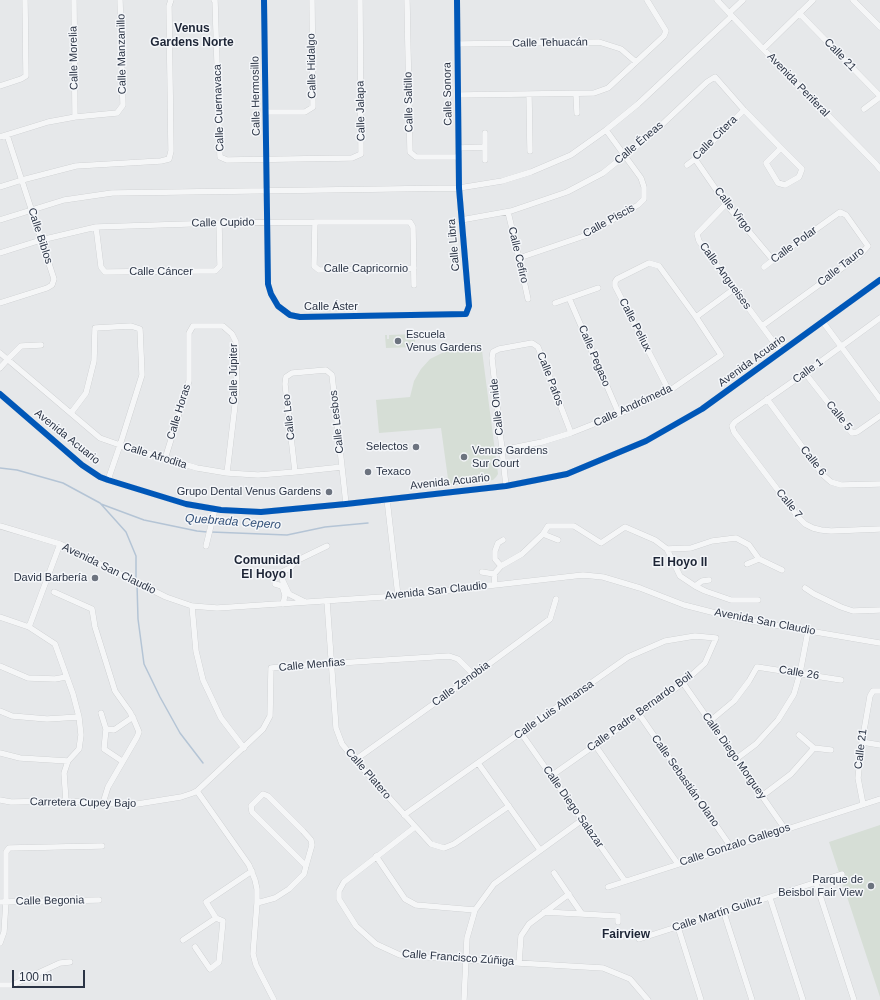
<!DOCTYPE html>
<meta charset="utf-8">
<style>
body{margin:0}
#map{position:relative;width:880px;height:1000px;overflow:hidden;background:#e6e8ea;font-family:Helvetica,sans-serif}
canvas{display:block}
.scale{position:absolute;left:12px;top:970px;width:73px;height:18px;box-sizing:border-box;border:2px solid #2b3445;border-top:0;padding-left:5px;font-size:12px;line-height:14px;white-space:nowrap;color:#2b3445;-webkit-text-stroke:3px #f4f6f9;paint-order:stroke}
</style>
<div id="map">
<canvas width="880" height="1000"></canvas>
<div class="scale">100 m</div>
</div>
<script>
const ctx = document.querySelector('canvas').getContext('2d');
ctx.lineJoin = 'round';
function paint(path, color) { ctx.fillStyle = color; ctx.fill(path, 'evenodd'); }
const shape = rows => new Path2D(rows.map(r => 'M' + r).join(''));
function strokePath(path, color, width, dash) { ctx.strokeStyle = color; ctx.lineWidth = width; ctx.lineCap = dash ? 'butt' : 'round'; ctx.setLineDash(dash || []); ctx.stroke(path); }
function write(font, color, halo, rows, align = 'center') {
  ctx.font = font + ' Helvetica,sans-serif'; ctx.lineWidth = 3; ctx.setLineDash([]); ctx.textBaseline = 'middle'; ctx.strokeStyle = halo; ctx.fillStyle = color; for (const [text, x, y, turn = 0] of rows) {
    ctx.save(); ctx.translate(x, y); ctx.rotate((+turn || 0) * Math.PI / 180); ctx.textAlign = isNaN(turn) ? turn : align; if (halo) ctx.strokeText(text, 0, 0); ctx.fillText(text, 0, 0); ctx.restore();
  }
}
const green = shape([
 [415,334,415,347,386,348,385,335,387,335,387,339,389,339,389,335],
 [466,343,481,343,498,474,496,477,493,480,449,486,441,428,379,433,376,400,410,397,414,381,421,369,430,359,446,351],
 [880,825,880,997,829,842]
]);
const stream = shape([
 [0,468,17,470,63,483,100,503,126,532,136,556,136,580],
 [101,504,144,520,197,531,207,532],
 [211,532,287,535,325,527,368,523],
 [137,584,138,619,144,664,160,697,180,733,203,763]
]);
const minor = shape([
 [74,0,75,117],
 [214,0,215,0,220,157,227,160,352,158,361,154,360,0],
 [264,0,268,284,271,294,278,306,290,315,300,317,466,314,469,306,459,188,457,0],
 [407,0,410,152,416,157,459,157],
 [717,0,763,49,876,164,880,169],
 [853,0,880,27],
 [729,13,743,0],
 [799,13,880,96],
 [458,44,599,42,621,49,636,62],
 [763,49,813,0],
 [0,86,21,79,26,76,25,0],
 [576,94,577,113],
 [459,95,594,93,608,88,664,36,666,31,647,0],
 [529,95,530,151],
 [864,109,880,97],
 [266,112,305,112,313,107,312,0],
 [485,133,485,160],
 [0,137,48,122,75,117,117,113,123,105,120,0],
 [459,148,485,147],
 [781,148,802,169,799,177,785,185,778,183,766,163,781,148],
 [695,159,726,204,773,260],
 [687,165,695,159,744,110],
 [0,187,22,180,76,166,161,161,169,159,171,151,169,6,171,0],
 [726,204,697,234,699,241,781,352],
 [508,212,519,258,528,299],
 [0,220,64,200,112,193,459,188,502,181,531,172,571,155,606,130,638,104,732,16],
 [461,220,511,211,567,192,603,173,654,132,707,82,715,77,744,110,781,148],
 [315,222,314,266,319,270,414,268],
 [96,227,101,267,105,272,200,271,215,271,220,266,219,223],
 [0,253,41,240,96,227,219,223,315,222,410,222,413,227,414,285],
 [519,258,587,235,638,205,644,199,644,187,641,178,606,130],
 [569,298,619,414],
 [0,303,47,288,52,285,54,279,7,135],
 [555,303,598,288],
 [696,317,734,289],
 [880,318,805,373,735,422,732,426,734,432,799,518,805,524,813,528,821,530,831,531,880,529],
 [823,322,880,399],
 [762,326,860,255,868,246,846,215,840,212,773,260,764,267],
 [0,353,100,438,120,445,197,468,227,473,258,475,295,472,342,467],
 [0,368,8,359,21,346,41,345],
 [805,373,852,433,857,432,880,416],
 [0,394,82,465,100,477,108,480,186,504,221,510,261,512,346,504,506,486,567,474,646,441,702,409,880,280],
 [767,399,823,475,831,482,841,485,880,484],
 [71,413,86,393,94,361,95,328,131,326,140,329,142,375,120,445,108,480],
 [502,450,542,442,571,433,619,414,669,391,721,355,696,317,659,266,649,263,617,279,615,282,615,286,669,391],
 [165,459,189,381,189,333,193,326,223,326,232,334,236,342,237,388,227,473],
 [295,472,285,384,286,377,292,373,326,370,332,375,346,504],
 [506,486,492,358,493,352,499,349,532,343,538,347,571,433],
 [387,499,398,596],
 [0,526,17,531,60,544,166,597,192,606,217,608,398,596,583,575,603,577,640,588,684,605,739,619,880,643],
 [543,534,548,526,574,526,601,543,625,527,655,540,667,549,691,548,712,541,736,538,749,545,759,559],
 [206,546,215,509],
 [667,549,680,576,695,586,705,591,731,600,758,600],
 [747,564,759,559,782,570],
 [501,566,495,559,495,551,498,543,503,540],
 [482,572,494,574],
 [275,584,282,586,285,595,283,604],
 [495,585,494,574,501,566,522,554,543,534,558,540],
 [695,586,702,581,709,580],
 [805,588,814,594,841,607,853,611,880,610],
 [54,592,92,609,95,627,115,691,130,712,134,720,139,732,137,737,108,787,103,803],
 [327,601,336,728,342,744,355,760,431,844,444,848,454,844,509,806],
 [305,602,289,594,282,579,282,572,290,568,296,561,327,546],
 [192,606,196,651,203,680,221,718,244,748],
 [0,617,29,627,55,644,73,694,79,717,81,735,79,749,68,761,64,773,66,801],
 [29,627,60,544],
 [0,666,28,678,55,679,66,677],
 [683,683,785,829],
 [0,711,12,716,47,719,79,717],
 [101,713,106,729,104,749,122,761],
 [639,714,731,847],
 [710,721,734,701,749,681,757,667,841,680],
 [106,729,114,730,133,717],
 [521,733,625,881],
 [799,735,814,748,831,750],
 [862,742,880,745],
 [595,745,678,864],
 [0,753,20,758,68,761],
 [736,759,756,744,778,720,794,694,800,673,808,631],
 [355,760,474,675,550,619,556,599],
 [478,763,540,850],
 [197,791,249,865,255,880,257,889,257,903,253,954,256,965,274,1000],
 [762,796,791,774,814,748],
 [0,800,11,802,66,801,131,805,181,797,193,793,197,791,263,729,270,716,271,668,291,666,449,656,458,659,474,675],
 [863,804,858,778,862,742,870,696,873,691,880,691],
 [404,815,628,657,665,641,695,636,716,638,705,663,683,683,551,776],
 [415,827,344,882,339,891,339,899,356,926,376,944,400,955,466,960,603,968,630,979,648,1000],
 [376,856,405,899,416,905,475,910],
 [554,873,582,914],
 [816,883,854,1000],
 [608,887,880,799],
 [770,898,803,1000],
 [0,902,99,900],
 [257,903,275,898,289,889,304,874,306,866,312,845,311,840,303,831,268,796,263,794,251,806,252,812,306,866],
 [544,912,618,916,618,922],
 [724,913,752,1000],
 [678,927,701,1000],
 [639,939,842,874],
 [183,940,216,918],
 [0,943,4,932,6,901,6,852,9,848,102,846],
 [195,947,210,969,219,962,223,921,216,918,206,902,252,871],
 [519,963,521,936,529,924,569,894],
 [0,985,12,985,60,963,70,962],
 [464,1000,467,938,475,910,494,884,582,820]
]);
const cycleway = shape([
 [264,0,268,284,271,294,278,306,290,315,300,317,466,314,469,306,459,188,457,0],
 [0,394,82,465,100,477,108,480,186,504,221,510,261,512,346,504,506,486,567,474,646,441,702,409,880,280]
]);
const markers = [
 [398,341,4,"#6c737f"],
 [416,447,4,"#6c737f"],
 [464,457,4,"#6c737f"],
 [368,472,4,"#6c737f"],
 [329,492,4,"#6c737f"],
 [95,578,4,"#6c737f"],
 [871,886,4,"#6c737f"]
];
const streetNames = [
 ["Calle Tehuacán",550,43,-1],
 ["Calle Manzanillo",122,54,-91],
 ["Calle 21",840,55,46],
 ["Calle Morelia",74,58,-91],
 ["Calle Hidalgo",312,66,-91],
 ["Avenida Periferal",798,85,46],
 ["Calle Sonora",448,94,-91],
 ["Calle Hermosillo",256,96,-91],
 ["Calle Saltillo",409,102,-91],
 ["Calle Cuernavaca",219,108,-92],
 ["Calle Jalapa",361,111,-91],
 ["Calle Citera",715,138,-45],
 ["Calle Éneas",639,143,-40],
 ["Calle Virgo",733,210,52],
 ["Calle Piscis",609,221,-29],
 ["Calle Cupido",223,223,-1],
 ["Calle Biblos",40,236,72],
 ["Calle Libra",454,245,-95],
 ["Calle Polar",794,245,-36],
 ["Calle Cefiro",518,255,77],
 ["Calle Tauro",841,267,-38],
 ["Calle Capricornio",366,269],
 ["Calle Cáncer",161,272],
 ["Calle Angueises",725,276,54],
 ["Calle Áster",331,307],
 ["Calle Peliux",635,325,63],
 ["Calle Pegaso",594,356,67],
 ["Avenida Acuario",752,361,-36],
 ["Calle 1",808,371,-36],
 ["Calle Júpiter",234,374,-90],
 ["Calle Pafos",550,379,69],
 ["Calle Andrómeda",633,406,-25],
 ["Calle Onide",497,407,-96],
 ["Calle Horas",179,412,-73],
 ["Calle 5",839,416,51],
 ["Calle Leo",289,417,-96],
 ["Calle Lesbos",337,422,-96],
 ["Avenida Acuario",67,437,39],
 ["Calle Afrodita",155,456,17],
 ["Calle 6",813,461,52],
 ["Avenida Acuario",450,482,-6],
 ["Calle 7",789,504,51],
 ["Avenida San Claudio",109,569,26],
 ["Avenida San Claudio",436,591,-6],
 ["Avenida San Claudio",765,622,11],
 ["Calle Menfias",312,665,-5],
 ["Calle 26",799,673,9],
 ["Calle Zenobia",461,684,-36],
 ["Calle Luis Almansa",554,710,-35],
 ["Calle Padre Bernardo Boil",640,712,-36],
 ["Calle 21",861,749,-83],
 ["Calle Diego Morguey",734,756,55],
 ["Calle Platero",368,774,49],
 ["Calle Sebastián Olano",685,781,55],
 ["Carretera Cupey Bajo",83,803,1],
 ["Calle Diego Salazar",573,807,55],
 ["Calle Gonzalo Gallegos",735,845,-18],
 ["Calle Begonia",50,901,-1],
 ["Calle Martín Guiluz",717,914,-18],
 ["Calle Francisco Zúñiga",458,958,4]
];
const poiNames = [
 ["Escuela",406,335,"left"],
 ["Venus Gardens",406,348,"left"],
 ["Selectos",408,447],
 ["Venus Gardens",472,451,"left"],
 ["Sur Court",472,464,"left"],
 ["Texaco",376,472,"left"],
 ["Grupo Dental Venus Gardens",321,492],
 ["David Barbería",87,578],
 ["Parque de",863,880],
 ["Beisbol Fair View",863,893]
];
const neighbourhoodNames = [
 ["Venus",192,29],
 ["Gardens Norte",192,43],
 ["Comunidad",267,561],
 ["El Hoyo I",267,575],
 ["El Hoyo II",680,563],
 ["Fairview",626,935]
];
const waterNames = [
 ["Quebrada Cepero",233,522,4]
];
paint(green, '#d6ded6');
strokePath(stream, '#b4c4d5', 1.5);
strokePath(minor, '#c4c6c8', 6);
strokePath(minor, '#f5f6f7', 5.5);
strokePath(cycleway, '#0057b8', 6);
for (const [x, y, r, color] of markers) { const dot = new Path2D(); dot.arc(x, y, r, 0, 2 * Math.PI); ctx.fillStyle = color; ctx.fill(dot); strokePath(dot, '#f4f6f9', 1.5); }
write('11px', '#2b3445', '#f4f6f9', streetNames);
write('11px', '#2b3445', '#f4f6f9', poiNames, 'right');
write('bold 12px', '#1d2536', '#f4f6f9', neighbourhoodNames);
write('italic 12px', '#34527a', '#f4f6f9', waterNames);
</script>
